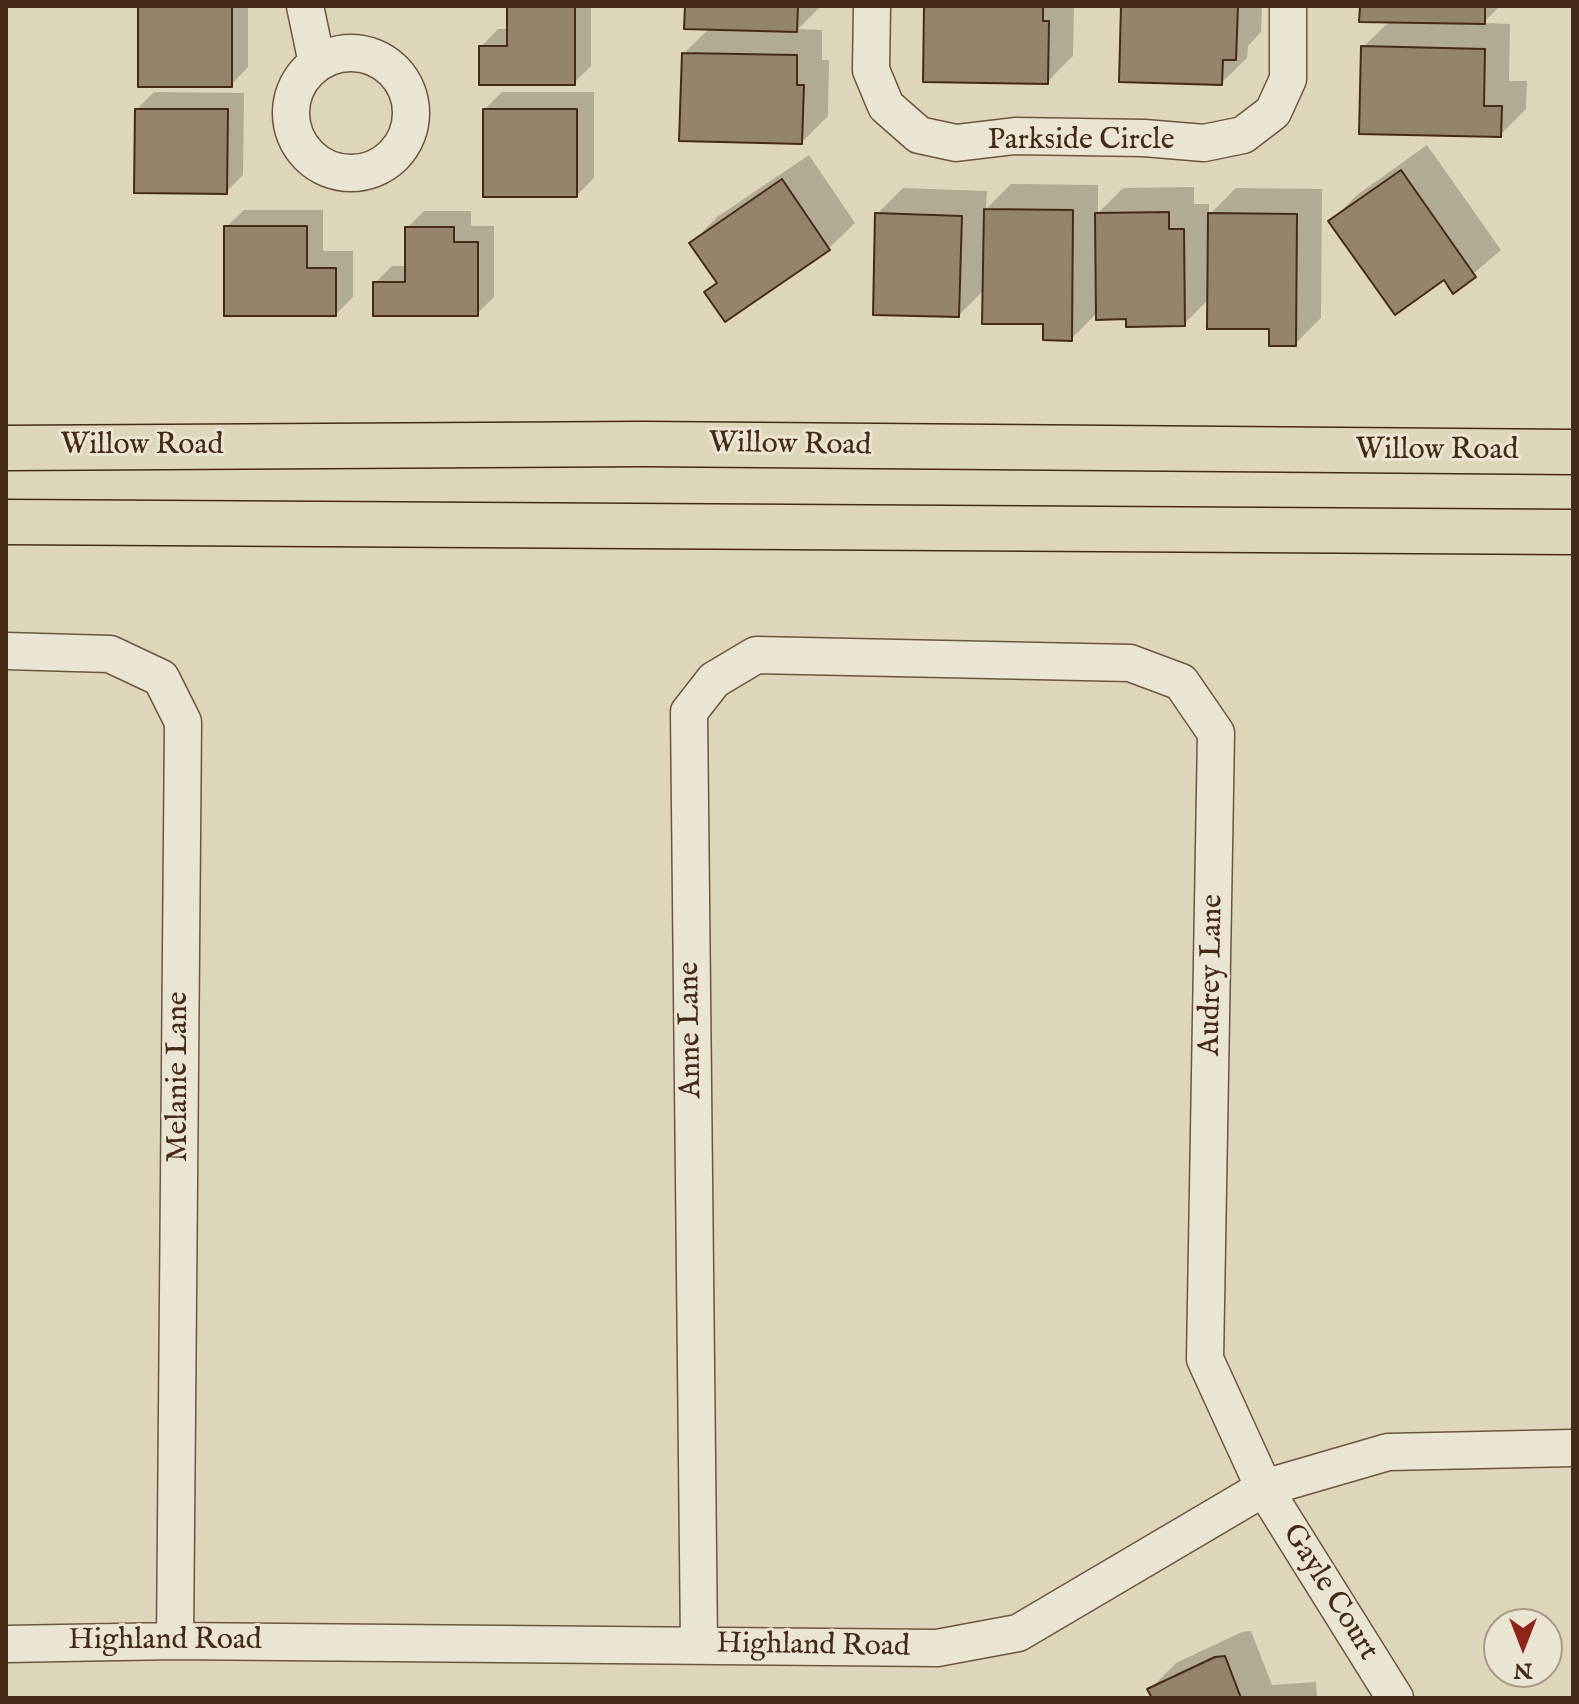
<!DOCTYPE html>
<style>
body{margin:0}
#map{position:relative;width:1579px;height:1704px;overflow:hidden;background:#ded6ba;font-family:"IM FELL English",serif}
canvas{display:block}
.frame{position:absolute;inset:0;border:8px solid #452b17;pointer-events:none}
.north{position:absolute;left:1483px;top:1608px;width:80px;height:80px;box-sizing:border-box;background:#eae4d2;border:2px solid #a89a87;border-radius:50%;rotate:180deg;font-size:22px;font-weight:700;line-height:32px;text-align:center;color:#452b17}
.north::after{content:'';display:block;margin:auto;width:28px;height:36px;background:#8f2418;clip-path:polygon(50% 0,100% 100%,50% 72%,0 100%)}
</style>
<div id="map">
<canvas width="1579" height="1704"></canvas>
<div class="frame"></div>
<div class="north">N</div>
</div>
<script>
const ctx = document.querySelector('canvas').getContext('2d');
ctx.lineJoin = 'round';
function paint(path, color) { ctx.fillStyle = color; ctx.fill(path, 'evenodd'); }
const shape = rows => new Path2D(rows.map(r => 'M' + r).join(''));
function strokePath(path, color, width, dash) { ctx.strokeStyle = color; ctx.lineWidth = width; ctx.lineCap = dash ? 'butt' : 'round'; ctx.setLineDash(dash || []); ctx.stroke(path); }
function write(font, color, halo, rows, align = 'center') {
  ctx.font = font + ' "IM FELL English",serif'; ctx.lineWidth = 6; ctx.setLineDash([]); ctx.textBaseline = 'middle'; ctx.strokeStyle = halo; ctx.fillStyle = color; for (const [text, x, y, turn = 0] of rows) {
    ctx.save(); ctx.translate(x, y); ctx.rotate((+turn || 0) * Math.PI / 180); ctx.textAlign = isNaN(turn) ? turn : align; if (halo) ctx.strokeText(text, 0, 0); ctx.fillText(text, 0, 0); ctx.restore();
  }
}
const shadow = shape([
 [140,6,248,6,248,67,231,85],
 [509,6,591,6,591,66,574,83,481,47,498,29,509,29],
 [687,6,821,6,798,29,822,30,822,60,829,60,828,116,802,142,684,53,710,28],
 [926,6,1074,6,1073,56,1047,82],
 [1123,6,1262,6,1261,32,1248,46,1247,58,1221,83],
 [1362,6,1500,6,1483,23,1510,24,1509,81,1527,81,1526,109,1500,135,1363,47,1390,21],
 [154,92,244,93,243,175,226,192,137,109],
 [502,92,594,92,594,178,577,195,485,109],
 [1427,145,1501,250,1453,291,1444,278,1331,221,1357,195],
 [809,155,855,223,829,248,707,292,718,281,692,243,717,217],
 [1011,184,1098,185,1098,213,1123,188,1194,187,1194,204,1209,204,1209,215,1236,188,1322,189,1321,318,1295,344,1271,327,1209,299,1184,324,1098,312,1071,339,985,289,959,315,877,214,903,188,987,191,986,209],
 [244,210,323,210,323,251,353,251,353,297,336,314,226,227],
 [424,211,471,211,471,226,494,226,494,297,477,314,375,283,392,266,407,266,407,228],
 [1251,1631,1272,1685,1316,1682,1317,1698,1154,1698,1150,1689,1176,1663,1242,1632]
]);
const building = shape([
 [138,6,232,6,232,87,138,87,138,6],
 [507,6,575,6,575,85,479,85,479,46,507,46,507,6],
 [685,6,798,6,797,32,684,29,685,6],
 [924,6,1043,6,1043,21,1049,21,1048,84,923,82,924,6],
 [1121,6,1238,6,1236,60,1223,60,1222,85,1119,82,1121,6],
 [1360,6,1485,6,1485,24,1359,22,1360,6],
 [1361,46,1485,49,1484,106,1502,106,1501,137,1359,134,1361,46],
 [682,53,797,55,797,85,804,85,802,144,679,141,682,53],
 [135,109,228,109,227,194,134,193,135,109],
 [483,109,577,109,577,197,483,197,483,109],
 [1401,170,1476,277,1453,294,1444,280,1395,315,1328,221,1401,170],
 [782,179,830,250,725,322,704,292,717,283,689,243,782,179],
 [984,209,1073,210,1072,341,1043,340,1043,324,982,324,984,209],
 [1169,212,1169,229,1184,229,1185,326,1126,327,1126,319,1096,320,1095,213,1169,212],
 [875,213,962,216,959,317,873,315,875,213],
 [1208,213,1297,214,1296,346,1269,346,1269,329,1207,329,1208,213],
 [224,226,307,226,307,268,336,268,336,316,224,316,224,226],
 [405,227,454,227,454,242,478,242,478,316,373,316,373,282,405,282,405,227],
 [1225,1656,1241,1698,1152,1698,1147,1689,1215,1657,1225,1656]
]);
const minor = shape([
 [305,6,317,63],
 [872,6,871,70,886,106,919,135,956,143,1015,136,1144,138,1204,143,1243,135,1273,112,1288,79,1288,6],
 '291 113a60 60 0 1 1 120 0a60 60 0 1 1-120 0Z',
 [6,651,110,654,161,678,183,722,175,1641],
 [6,1644,175,1641,937,1648,1018,1633,1264,1488,1388,1452,1573,1448],
 [699,1645,689,712,714,680,756,655,1130,663,1181,682,1216,733,1205,1359,1264,1488,1395,1698]
]);
const major = shape([
 [6,448,643,444,1573,452],
 [6,522,1573,532]
]);
const streetNames = [
 ["Parkside Circle",1081,142],
 ["Willow Road",790,446,1],
 ["Willow Road",142,447],
 ["Willow Road",1437,452],
 ["Audrey Lane",1213,975,-89],
 ["Anne Lane",692,1030,-91],
 ["Melanie Lane",180,1077,-90],
 ["Gayle Court",1329,1593,58],
 ["Highland Road",165,1642],
 ["Highland Road",813,1647,1]
];
paint(shadow, '#0003');
paint(building, '#95846c');
strokePath(building, '#452b17', 2);
strokePath(minor, '#6b5640', 39);
strokePath(major, '#452b17', 47);
strokePath(minor, '#eae4d2', 36);
strokePath(major, '#ded6ba', 44);
write('30px', '#452b17', '#eae4d2', streetNames);
</script>
